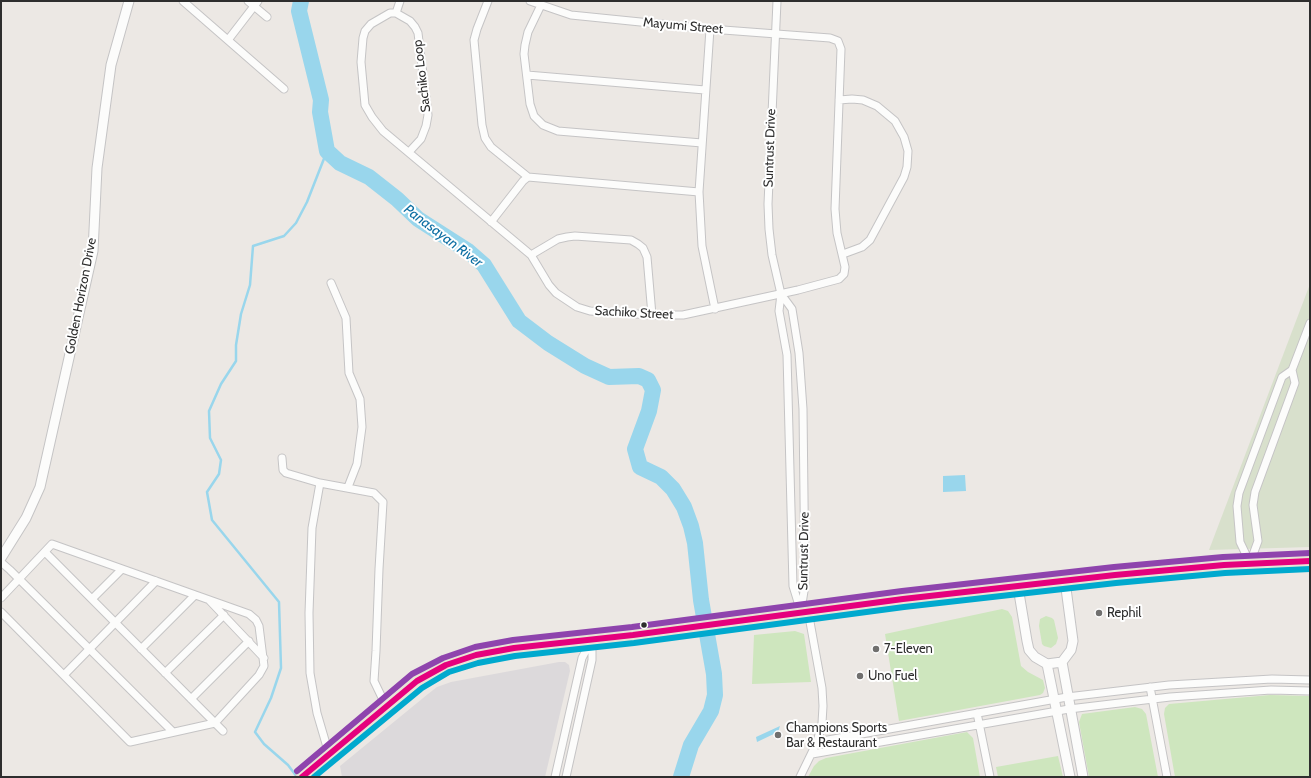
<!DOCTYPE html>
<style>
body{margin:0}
#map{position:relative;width:1311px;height:778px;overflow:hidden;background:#ece8e4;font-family:Cabin,sans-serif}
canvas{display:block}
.frame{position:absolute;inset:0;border:2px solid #2e2e2e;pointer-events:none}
</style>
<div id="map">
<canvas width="1311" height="778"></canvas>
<div class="frame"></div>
</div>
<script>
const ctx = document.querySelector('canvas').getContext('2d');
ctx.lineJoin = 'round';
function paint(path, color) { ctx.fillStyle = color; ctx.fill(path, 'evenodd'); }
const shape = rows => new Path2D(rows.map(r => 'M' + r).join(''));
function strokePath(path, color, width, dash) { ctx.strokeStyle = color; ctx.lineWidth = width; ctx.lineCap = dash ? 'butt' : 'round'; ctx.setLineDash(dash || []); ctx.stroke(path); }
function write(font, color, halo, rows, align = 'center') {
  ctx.font = font + ' Cabin,sans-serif'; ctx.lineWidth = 4; ctx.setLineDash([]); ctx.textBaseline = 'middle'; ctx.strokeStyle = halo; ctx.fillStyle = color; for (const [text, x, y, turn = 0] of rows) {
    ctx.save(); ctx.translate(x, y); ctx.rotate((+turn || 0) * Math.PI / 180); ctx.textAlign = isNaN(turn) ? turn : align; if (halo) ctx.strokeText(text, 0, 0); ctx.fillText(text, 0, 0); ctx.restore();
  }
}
const industrial = shape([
 [559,662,565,662,569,665,570,671,545,777,342,777,340,766,428,694,437,687,451,682]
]);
const green = shape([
 [1002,609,1008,611,1012,617,1021,666,1028,672,1043,680,1045,688,1043,693,1040,695,899,721,885,634],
 [1046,616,1052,618,1054,620,1058,638,1056,644,1051,648,1044,646,1042,644,1039,626,1040,619],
 [795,631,804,634,811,682,752,684,754,635],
 [1270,695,1310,696,1310,777,1175,777,1164,714,1165,708,1169,704],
 [1135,707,1142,709,1146,714,1158,777,1089,777,1079,722,1082,714],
 [967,732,973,738,980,777,808,777,814,766,819,761,826,758],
 [1058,756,1063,777,998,777,996,767]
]);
const cemetery = shape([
 [1310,284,1310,547,1209,550]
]);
const water = shape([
 [965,475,966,491,943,492,943,476],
 [780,726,778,732,757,742,756,737]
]);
const stream = shape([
 [297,777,288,765,264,744,255,732,271,698,281,668,279,602,212,520,207,492,219,474,221,460,210,438,209,411,221,384,236,361,236,345,241,314,250,285,253,246,284,236,296,223,307,202,327,151]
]);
const river = shape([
 [301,1,299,11,321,100,320,112,327,151,340,163,369,177,397,199,418,219,468,251,484,265,519,321,548,343,585,366,609,377,639,376,648,380,653,390,649,411,635,449,640,467,661,477,673,489,684,507,691,526,695,543,701,600,714,674,715,695,711,711,691,745,681,777]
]);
const minor = shape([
 [183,1,284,89],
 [248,1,267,17],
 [488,1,477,29,474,40,482,125,485,138,491,147,528,177],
 [777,1,768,204,769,229,772,255,781,294,779,311,787,355,793,586,801,612],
 [541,5,528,32,525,45,524,54,530,104,534,116,543,125,558,131,702,143],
 [396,13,400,1],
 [710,29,699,192,702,246,715,309],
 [228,40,258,1],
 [527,75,705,90],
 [839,100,852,99,863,100,877,106,895,121,904,137,908,151,907,167,904,177,870,240,862,247,843,254],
 [409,152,421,139,426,126,428,115,418,33,415,27,410,21,396,13,390,13,371,24,365,31,363,38,361,62,365,105,372,117,383,131,531,255,549,285,556,293,577,307,590,311,652,315,683,315,798,290,839,279,844,274,845,267,837,233,835,209,841,49,838,41,830,38,710,29,571,15,530,1],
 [491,222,523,181,528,177,699,192],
 [531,255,558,239,567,237,575,236,631,240,638,244,643,248,647,257,652,315],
 [331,283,346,318,349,373,360,399,362,427,357,464,348,487],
 [781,294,792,309,799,353,803,409,805,585,801,610],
 [282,458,283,470,286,473,320,483],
 [45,552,223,731],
 [1,562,10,570,173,732],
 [1250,563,1240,542,1237,506,1239,493,1282,377,1292,370,1310,323],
 [1250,563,1258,541,1253,505,1255,492,1295,383,1292,370],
 [1,598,52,544,249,614,256,620,259,626,264,666,259,675,215,723,130,742,1,612],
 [92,599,122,569],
 [210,601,264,658],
 [141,649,195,595],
 [165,673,224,615],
 [64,675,156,581],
 [1150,687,1167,777],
 [191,699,249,641],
 [977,713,990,777],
 [817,742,1067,697,1169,685,1272,679,1310,680],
 [329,754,317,713,310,673,309,613,312,528,320,483,374,493,383,502,379,569,376,651,374,681,386,706],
 [812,754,1069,709,1170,697,1271,690,1310,691],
 [555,777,582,658,592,639],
 [566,777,592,660,592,641],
 [800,777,817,742,822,723,823,706,822,688,808,611]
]);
const tertiary = shape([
 [1,558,26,518,40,487,93,251,97,168,111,65,129,1],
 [1018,587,1027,641,1029,650,1035,657,1047,664,1062,662,1071,650,1073,641,1065,581],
 [1062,662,1083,777],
 [1047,664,1070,777]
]);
const primary = shape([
 [302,777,417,681,446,665,476,655,514,648,633,635,903,599,1115,575,1224,565,1310,561]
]);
const bus1 = shape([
 [302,777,417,681,446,665,476,655,514,648,633,635,903,599,1115,575,1224,565,1310,561]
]);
const bus2 = shape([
 [314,777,422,688,449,672,478,663,515,656,634,643,904,607,1116,583,1225,573,1310,569]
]);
const bus3 = shape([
 [297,771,412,674,443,658,475,647,513,640,632,627,902,591,1114,567,1223,557,1310,553]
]);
const markers = [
 [1099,613,4,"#706f6e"],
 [644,625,3.5,"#2e2e2e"],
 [876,649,4,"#706f6e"],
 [860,676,4,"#706f6e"],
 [778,735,4,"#706f6e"]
];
const streetNames = [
 ["Mayumi Street",683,26,5],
 ["Sachiko Loop",422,76,-97],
 ["Suntrust Drive",770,148,-88],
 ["Golden Horizon Drive",81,296,-79],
 ["Sachiko Street",634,313,3],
 ["Suntrust Drive",804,551,-89]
];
const poiNames = [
 ["Rephil",1107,613],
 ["7-Eleven",884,649],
 ["Uno Fuel",868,676],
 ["Champions Sports",786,728],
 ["Bar & Restaurant",786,743]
];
const waterNames = [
 ["Panasayan River",443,236,37]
];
paint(industrial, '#dcd9db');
paint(green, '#cee6be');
paint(cemetery, '#d8e0cc');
paint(water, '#99d6ec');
strokePath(stream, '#99d6ec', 2.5);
strokePath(river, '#99d6ec', 16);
strokePath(minor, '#c5c4c5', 9);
strokePath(tertiary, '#c5c4c5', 11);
strokePath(primary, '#c6c5c4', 14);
strokePath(minor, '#fcfcfb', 7);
strokePath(tertiary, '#fcfcfb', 9);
strokePath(primary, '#e8e4d6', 12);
strokePath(bus1, '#e5007d', 6);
strokePath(bus2, '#00a9ce', 6);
strokePath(bus3, '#8e44ad', 6);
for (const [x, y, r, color] of markers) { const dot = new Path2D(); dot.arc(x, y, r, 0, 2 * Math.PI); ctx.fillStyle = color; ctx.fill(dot); strokePath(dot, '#fff', 1.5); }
write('13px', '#2e2e2e', '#fff', streetNames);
write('13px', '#2e2e2e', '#fff', poiNames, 'left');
write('italic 14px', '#0d6fa3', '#fff', waterNames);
</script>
